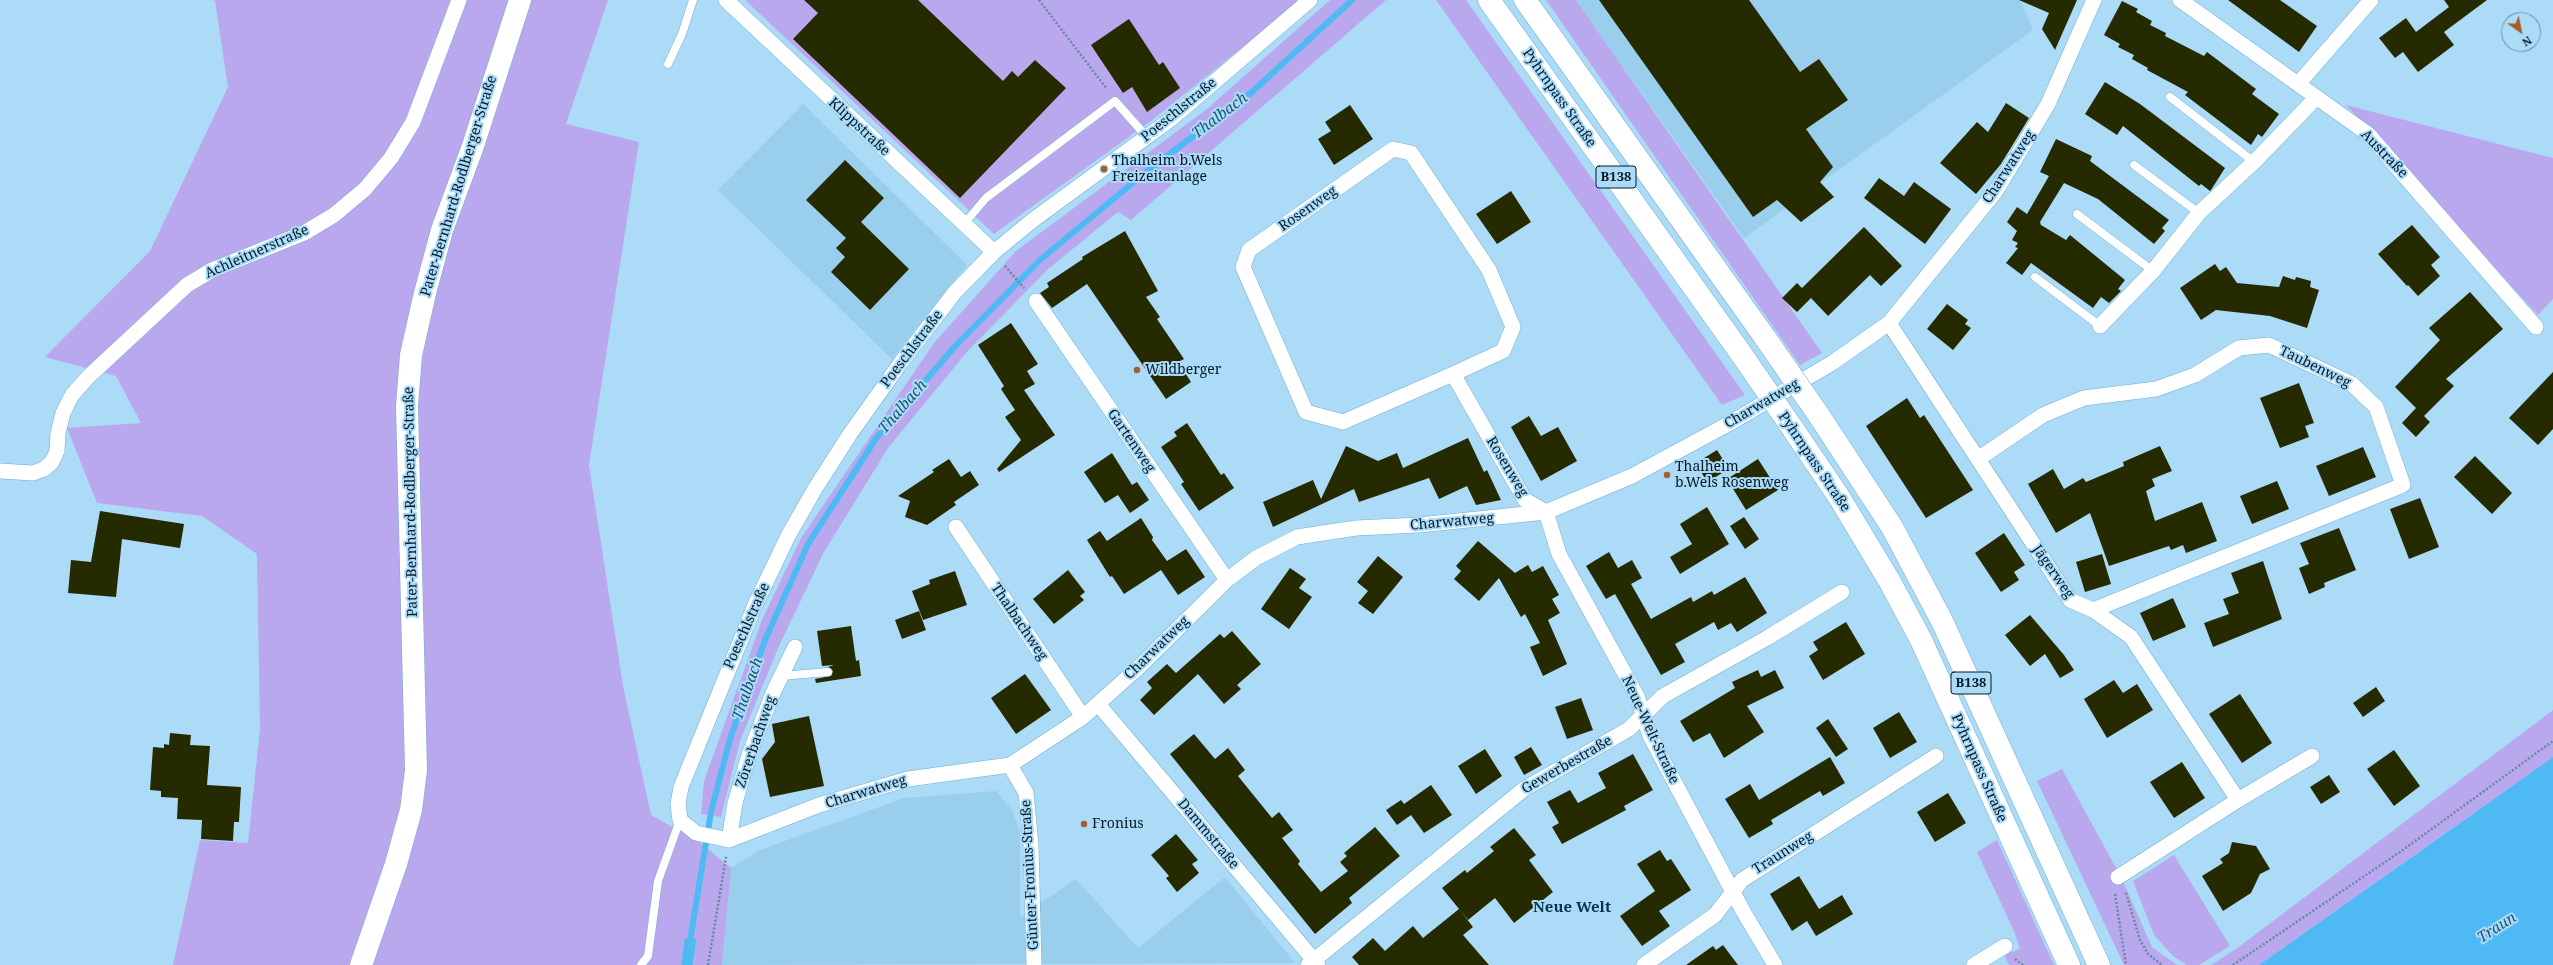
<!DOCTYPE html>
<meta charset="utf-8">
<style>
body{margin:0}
#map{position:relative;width:2553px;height:965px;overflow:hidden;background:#acdbf8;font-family:"Noto Serif",serif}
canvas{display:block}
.north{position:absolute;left:2501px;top:12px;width:40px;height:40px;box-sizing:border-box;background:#acdbf8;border:1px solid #688ea4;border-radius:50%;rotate:147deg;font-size:11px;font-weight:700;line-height:16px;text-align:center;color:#031a27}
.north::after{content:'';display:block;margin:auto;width:14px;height:18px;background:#a15f2c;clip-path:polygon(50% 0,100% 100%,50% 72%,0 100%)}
</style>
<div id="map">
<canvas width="2553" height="965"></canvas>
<div class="north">N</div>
</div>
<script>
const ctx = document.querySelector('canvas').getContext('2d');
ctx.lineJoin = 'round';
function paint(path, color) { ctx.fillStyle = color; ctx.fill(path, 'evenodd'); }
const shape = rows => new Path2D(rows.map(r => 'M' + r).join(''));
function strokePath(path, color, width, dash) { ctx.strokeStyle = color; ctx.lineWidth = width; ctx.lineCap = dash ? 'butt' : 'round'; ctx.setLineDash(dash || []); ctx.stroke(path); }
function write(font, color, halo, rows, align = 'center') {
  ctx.font = font + ' "Noto Serif",serif'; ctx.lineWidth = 4; ctx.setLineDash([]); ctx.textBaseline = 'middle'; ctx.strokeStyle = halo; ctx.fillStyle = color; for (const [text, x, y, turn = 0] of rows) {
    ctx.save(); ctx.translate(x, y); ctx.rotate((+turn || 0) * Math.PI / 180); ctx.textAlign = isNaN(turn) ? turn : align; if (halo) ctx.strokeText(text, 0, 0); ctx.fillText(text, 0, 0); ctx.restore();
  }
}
const built = shape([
 [1576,0,2020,0,2033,30,1744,238],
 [803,104,967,265,892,359,718,190],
 [996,791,1012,810,1020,831,1020,917,1076,879,1138,948,1225,877,1295,963,722,965,731,868,760,850,904,798]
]);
const green = shape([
 [211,0,608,0,566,124,639,142,589,465,623,686,651,815,701,843,731,868,722,965,693,965,695,957,686,939,681,965,173,965,200,840,248,843,260,729,257,554,202,516,97,503,67,428,141,423,116,376,45,357,150,251,228,87,215,1],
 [745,0,1301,0,1151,121,994,234],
 [1330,0,1386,0,1131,220,1118,212,1047,270,966,353,888,448,824,552,779,646,740,741,721,817,701,814,704,781,762,620,801,538,934,343,1016,251,1207,109],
 [1436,0,1466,0,1745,395,1722,405],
 [1546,0,1576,0,1822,353,1800,365],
 [2346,105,2553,158,2553,299,2538,315],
 [2553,710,2553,757,2259,965,2211,965,2236,949],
 [2062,769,2122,879,2152,947,2177,965,2124,965,2037,781],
 [1997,840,2054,965,2009,965,2004,955,2020,949,2014,931,1977,852],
 [2174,855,2230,946,2199,965,2187,965,2173,956,2154,935,2133,881]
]);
const water = shape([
 [2553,757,2553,965,2259,965,2453,828],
 [685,938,696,939,693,965,681,965]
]);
const stream = shape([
 [689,947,711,812,730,739,765,640,808,544,877,437,957,344,1041,259,1146,172,1253,91,1352,0]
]);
const building = shape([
 [804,0,918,0,1003,81,1012,71,1018,77,1035,60,1066,88,960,198,793,39,818,13],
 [1599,0,1749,0,1800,72,1819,59,1848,100,1806,129,1833,167,1820,182,1834,197,1801,222,1777,200,1753,217],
 [2019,0,2077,0,2055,50,2042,29,2049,13],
 [2228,0,2280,0,2317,26,2299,52],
 [2444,0,2487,0,2444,32,2454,45,2418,72,2403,52,2395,58,2379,38,2406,18,2416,32,2449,7],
 [2122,1,2138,9,2136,12,2152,21,2150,25,2166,33,2165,36,2204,56,2207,52,2256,89,2252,94,2279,114,2262,137,2258,134,2251,145,2185,95,2188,92,2147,70,2148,68,2132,59,2134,55,2118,47,2120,44,2104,35],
 [1129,19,1159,65,1163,62,1180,88,1147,112,1132,87,1123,93,1091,45],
 [2105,82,2140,104,2225,168,2211,190,2210,191,2201,184,2199,186,2123,126,2117,135,2085,114],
 [2006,103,2029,118,2001,164,1976,194,1940,163,1977,122,1988,132],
 [1350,105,1373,139,1334,165,1318,139,1331,131,1325,122],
 [2056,139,2092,156,2090,161,2169,220,2162,228,2165,231,2154,244,2098,199,2064,183,2040,222,2041,225,2066,240,2070,235,2125,280,2118,289,2121,291,2109,303,2101,297,2093,308,2031,263,2022,275,2006,263,2018,248,2015,247,2018,243,2012,240,2017,231,2007,222,2017,207,2027,214,2049,176,2040,172],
 [845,160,884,198,861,222,909,269,870,310,831,272,845,257,836,248,846,238,806,200],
 [1879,178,1904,196,1914,182,1951,209,1925,244,1864,198],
 [1511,191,1531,222,1497,244,1476,214],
 [2412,225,2440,257,2431,265,2440,276,2418,296,2408,285,2407,286,2378,254],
 [1864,227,1902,266,1881,286,1870,275,1828,316,1811,298,1797,312,1782,298,1797,283,1802,288],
 [1125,231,1158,291,1146,297,1160,317,1157,319,1184,359,1178,362,1191,382,1166,399,1087,284,1052,308,1040,293,1049,287,1047,283,1083,259,1082,257],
 [2215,264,2220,271,2226,267,2237,283,2279,287,2283,276,2295,280,2296,277,2311,281,2310,287,2319,290,2307,328,2270,316,2216,310,2201,320,2180,288],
 [2470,292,2503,329,2446,379,2454,386,2424,416,2430,422,2416,437,2402,423,2416,408,2395,387,2440,340,2429,328],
 [1947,304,1968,320,1965,324,1971,328,1953,350,1927,329],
 [1011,323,1038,364,1027,371,1035,384,1024,390,1055,435,999,472,997,469,1021,440,1005,417,1015,410,1001,389,1004,386,978,345],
 [2553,372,2553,429,2538,445,2509,418],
 [2299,383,2314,423,2305,426,2309,437,2280,448,2260,398],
 [1907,398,1920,418,1924,415,1973,490,1926,518,1866,426],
 [1529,416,1541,436,1558,427,1577,461,1541,481,1511,427],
 [1187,423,1221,475,1224,473,1234,488,1199,511,1181,484,1184,482,1161,447,1177,436,1174,432],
 [1468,438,1484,472,1487,470,1501,500,1476,505,1467,486,1439,499,1429,478,1359,502,1354,489,1273,527,1263,502,1313,480,1321,499,1346,446,1378,461,1397,453,1403,468],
 [2160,446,2172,471,2152,479,2155,486,2146,491,2155,521,2202,502,2217,541,2186,553,2183,545,2171,550,2169,546,2109,566,2090,513,2056,533,2028,484,2053,469,2064,489,2083,478,2086,482,2124,466,2123,462],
 [2363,447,2376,477,2329,496,2316,466],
 [1717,450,1729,469,1707,482,1696,463],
 [1112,453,1132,485,1137,482,1149,500,1130,513,1118,495,1105,503,1084,472],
 [2475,456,2512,493,2492,514,2454,477],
 [949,459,961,477,970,471,979,485,954,502,956,505,927,525,905,517,910,501,898,496,934,472,932,470],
 [1758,459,1778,490,1746,510,1727,479],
 [2277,481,2289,509,2252,524,2240,496],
 [2420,498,2439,547,2409,559,2390,509],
 [1707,507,1729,544,1680,574,1670,557,1692,544,1680,524],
 [100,511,184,524,180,548,122,539,116,597,68,593,71,560,91,562],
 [1744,517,1759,539,1745,549,1730,526],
 [1141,518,1153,537,1152,540,1167,561,1186,549,1205,577,1178,595,1161,570,1124,594,1112,576,1110,577,1087,540,1100,531,1107,541],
 [2339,528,2356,570,2324,583,2325,587,2309,594,2299,568,2309,564,2300,543],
 [2004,533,2025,565,2014,572,2019,580,2001,592,1975,553],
 [1478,541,1515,573,1528,565,1532,572,1543,566,1559,595,1552,599,1560,613,1548,620,1567,664,1543,676,1530,647,1540,643,1525,614,1521,617,1499,578,1479,601,1454,579,1461,571,1456,566],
 [1609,552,1618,568,1632,560,1642,578,1631,584,1651,619,1691,597,1693,602,1712,591,1714,595,1745,577,1767,613,1737,632,1731,623,1718,630,1714,622,1675,644,1685,662,1661,675,1615,594,1606,599,1586,566],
 [2102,554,2111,584,2085,592,2076,562],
 [1378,556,1403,577,1373,614,1358,603,1368,591,1357,582],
 [2263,561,2282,619,2213,647,2204,623,2229,614,2223,599,2239,593,2231,573],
 [1290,568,1306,579,1299,588,1312,597,1289,629,1261,609],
 [1068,570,1085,592,1080,596,1084,600,1054,624,1033,599],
 [955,571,967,605,923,620,912,591,930,584,929,580],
 [2173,598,2186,627,2153,641,2140,613],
 [919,611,926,630,902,639,895,620],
 [2030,615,2064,655,2074,670,2060,678,2045,654,2030,666,2005,635],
 [1846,622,1865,654,1823,680,1809,656,1818,650,1813,642],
 [851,626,856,661,859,660,861,676,816,683,815,679,831,676,833,671,828,667,834,665,822,666,817,631],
 [1232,631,1261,664,1237,685,1241,689,1224,704,1198,674,1154,715,1140,700,1152,688,1147,682,1167,664,1176,673,1220,634,1224,638],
 [1758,670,1761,677,1775,670,1784,688,1747,706,1764,732,1724,758,1710,733,1693,742,1680,721,1735,688,1732,682],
 [1025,674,1051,710,1016,734,991,698],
 [2114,680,2123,693,2137,684,2153,710,2107,738,2084,699],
 [2376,687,2385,701,2363,717,2353,703],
 [2240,694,2272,743,2242,763,2209,714],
 [1581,698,1593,730,1567,739,1555,707],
 [1899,712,1917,742,1890,758,1873,728],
 [809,716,824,786,770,797,762,759,775,742,772,724],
 [1828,719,1848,749,1836,757,1816,728],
 [170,733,191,735,190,745,210,746,207,785,241,787,239,822,234,822,233,841,201,839,202,820,177,819,178,798,161,797,161,791,150,790,153,747,164,748,164,744,169,745],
 [1194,734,1215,759,1228,748,1245,770,1238,776,1272,818,1279,812,1293,830,1282,838,1300,861,1298,864,1321,892,1348,871,1340,862,1347,856,1344,853,1375,827,1400,856,1349,898,1352,903,1315,934,1170,754],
 [1531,747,1542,765,1524,775,1514,757],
 [1485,749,1502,776,1476,794,1458,766],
 [2394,750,2420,786,2394,806,2367,769],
 [1633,754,1653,790,1624,806,1626,810,1562,844,1552,827,1559,823,1547,802,1570,790,1578,803,1606,788,1598,773],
 [1830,757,1845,783,1823,796,1820,791,1771,820,1773,824,1749,838,1725,799,1750,784,1759,800],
 [2182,762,2205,798,2174,818,2150,782],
 [2329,775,2340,792,2321,804,2310,787],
 [1431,785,1452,815,1424,833,1411,815,1397,825,1386,810,1401,800,1404,804],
 [1948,793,1966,823,1935,842,1917,812],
 [1514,828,1536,855,1529,860,1553,892,1514,923,1495,898,1468,920,1442,888,1465,870,1467,873,1494,851,1490,847],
 [1176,834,1198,860,1192,864,1199,873,1177,892,1166,878,1169,876,1151,855],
 [2232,842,2256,846,2270,869,2260,874,2251,893,2223,911,2202,876,2223,863,2220,859,2229,853],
 [1660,850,1667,861,1671,859,1691,890,1659,911,1670,926,1642,946,1620,916,1655,891,1637,864],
 [1799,876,1819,909,1842,895,1853,914,1816,936,1807,921,1792,931,1770,894],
 [1459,909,1473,927,1463,935,1489,965,1359,965,1352,957,1373,938,1385,951,1413,926,1423,938],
 [1723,945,1738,965,1686,965,1713,946,1716,950]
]);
const path = shape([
 [1039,0,1107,89],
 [1005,266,1024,288],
 [2126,893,2140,940,2148,954,2162,965],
 [2115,894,2126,965],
 [2015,959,2023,965],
 [708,965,726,857],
 [2233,965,2400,852,2553,741]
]);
const service = shape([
 [668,64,682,34,693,0],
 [2170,97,2254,162],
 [2134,165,2199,213],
 [2077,214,2153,271],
 [963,225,986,198,1115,101,1147,137],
 [2035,277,2100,326],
 [781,676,828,672],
 [641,965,648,956,658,881,680,820]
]);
const minor = shape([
 [726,0,994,252],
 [1310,0,1171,119,1033,220,994,252,955,292,902,361,850,434,816,487,788,536,755,605,681,787,678,804,680,820,696,833,729,840,819,805,908,779,1010,765,1083,717,1139,667,1227,580,1256,558,1297,537,1356,528,1419,525,1546,512,1632,476,1730,423,1832,363,1889,323,1996,191,2048,104,2094,0],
 [2180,0,2368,134,2536,327],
 [2298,84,2371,0],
 [1036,301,1227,580],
 [1889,323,2070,600,2093,610,2131,637,2238,800,2118,877],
 [2100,326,2153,271,2199,213,2254,162,2316,98],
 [1453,374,1343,422,1306,412,1243,267,1249,250,1393,149,1411,153,1489,270,1513,327,1503,351,1453,374,1525,500,1546,512,1559,554,1637,696,1650,736,1743,911,1775,965],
 [1978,459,2043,415,2084,398,2156,389,2195,375,2239,348,2269,345,2352,384,2376,407,2403,485,2093,610],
 [0,471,33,473,44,469,52,462,57,451,58,433,63,413,72,395,88,377,187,285,212,270,304,233,334,215,365,189,391,158,413,122,459,0],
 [956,527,1083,717],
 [1098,704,1318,965],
 [1010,765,1026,793,1031,845,1034,965],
 [2238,800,2312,756],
 [729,840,735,803,749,755,773,693,795,647],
 [1308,965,1524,789,1629,729,1663,696,1767,638,1842,592],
 [1644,965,1715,915,1742,880,1936,756],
 [1974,965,2005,946]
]);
const secondary = shape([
 [361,965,396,864,411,810,416,770,407,406,411,355,425,293,442,230,473,146,520,0]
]);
const primary = shape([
 [1489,0,1742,355],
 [1525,0,1766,339],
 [1818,414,1892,527,1942,621,2099,965],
 [1793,429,1839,497,1890,582,1921,640,2069,965]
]);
const primaryBridge = shape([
 [1766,339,1818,414],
 [1742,355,1793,429]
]);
const markers = [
 [1104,169,4,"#a15f2c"],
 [1137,370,4,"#a15f2c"],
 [1667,475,4,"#a15f2c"],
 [1084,824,4,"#a15f2c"]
];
const shields = [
 [1616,177,40],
 [1971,683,40]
];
const shieldNames = [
 ["B138",1616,177],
 ["B138",1971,683]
];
const streetNames = [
 ["Pyhrnpass Straße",1559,98,55],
 ["Poeschlstraße",1179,110,-39],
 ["Klippstraße",859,127,43],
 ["Austraße",2384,154,46],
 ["Charwatweg",2009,167,-57],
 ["Pater-Bernhard-Rodlberger-Straße",459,186,-73],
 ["Rosenweg",1308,209,-35],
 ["Achleitnerstraße",257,252,-24],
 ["Poeschlstraße",912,349,-53],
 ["Taubenweg",2315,367,26],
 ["Charwatweg",1762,404,-30],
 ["Gartenweg",1131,441,56],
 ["Pyhrnpass Straße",1814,462,56],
 ["Rosenweg",1507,467,59],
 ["Pater-Bernhard-Rodlberger-Straße",411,502,-91],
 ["Charwatweg",1452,522,-5],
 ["Jägerweg",2053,572,55],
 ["Thalbachweg",1019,622,56],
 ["Poeschlstraße",747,626,-66],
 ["Charwatweg",1157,648,-44],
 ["Neue-Welt-Straße",1650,730,65],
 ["Zörerbachweg",756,742,-71],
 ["Gewerbestraße",1567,765,-30],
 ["Pyhrnpass Straße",1979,768,66],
 ["Charwatweg",866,792,-17],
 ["Dammstraße",1208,834,50],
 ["Traunweg",1783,853,-32],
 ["Günter-Fronius-Straße",1030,875,-93]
];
const poiNames = [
 ["Thalheim b.Wels",1112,161],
 ["Freizeitanlage",1112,177],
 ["Wildberger",1145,370],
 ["Thalheim",1675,467],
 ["b.Wels Rosenweg",1675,483],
 ["Fronius",1092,824]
];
const waterNames = [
 ["Thalbach",1220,116,-37],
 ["Thalbach",903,407,-49],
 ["Thalbach",748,689,-71],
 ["Traun",2497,928,-33]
];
const neighbourhoodNames = [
 ["Neue Welt",1572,908]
];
paint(built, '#9aceed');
paint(green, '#baa8ee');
paint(water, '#4eb9f2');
strokePath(stream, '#4eb9f2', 6);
paint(building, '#262a00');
strokePath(service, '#72adcf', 9);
strokePath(minor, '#72adcf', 16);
strokePath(secondary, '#72adcf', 23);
strokePath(primary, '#72adcf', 23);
strokePath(path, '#64899f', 2.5, [2, 2]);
strokePath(service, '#fff', 8);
strokePath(minor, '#fff', 15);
strokePath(secondary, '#fff', 22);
strokePath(primary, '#fff', 22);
strokePath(primaryBridge, '#72adcf', 23, []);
strokePath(primaryBridge, '#fff', 22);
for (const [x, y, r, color] of markers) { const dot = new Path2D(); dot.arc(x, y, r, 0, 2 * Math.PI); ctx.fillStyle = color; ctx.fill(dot); strokePath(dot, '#acdbf8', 1.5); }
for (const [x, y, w] of shields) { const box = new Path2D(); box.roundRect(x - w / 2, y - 11, w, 22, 3); ctx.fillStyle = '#acdbf8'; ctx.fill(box); strokePath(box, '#031a27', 1); }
write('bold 13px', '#031a27', null, shieldNames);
write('14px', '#031a27', '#acdbf8', streetNames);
write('14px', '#031a27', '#acdbf8', poiNames, 'left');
write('italic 15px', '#1d5673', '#acdbf8', waterNames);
write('bold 15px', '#05354c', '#acdbf8', neighbourhoodNames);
</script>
